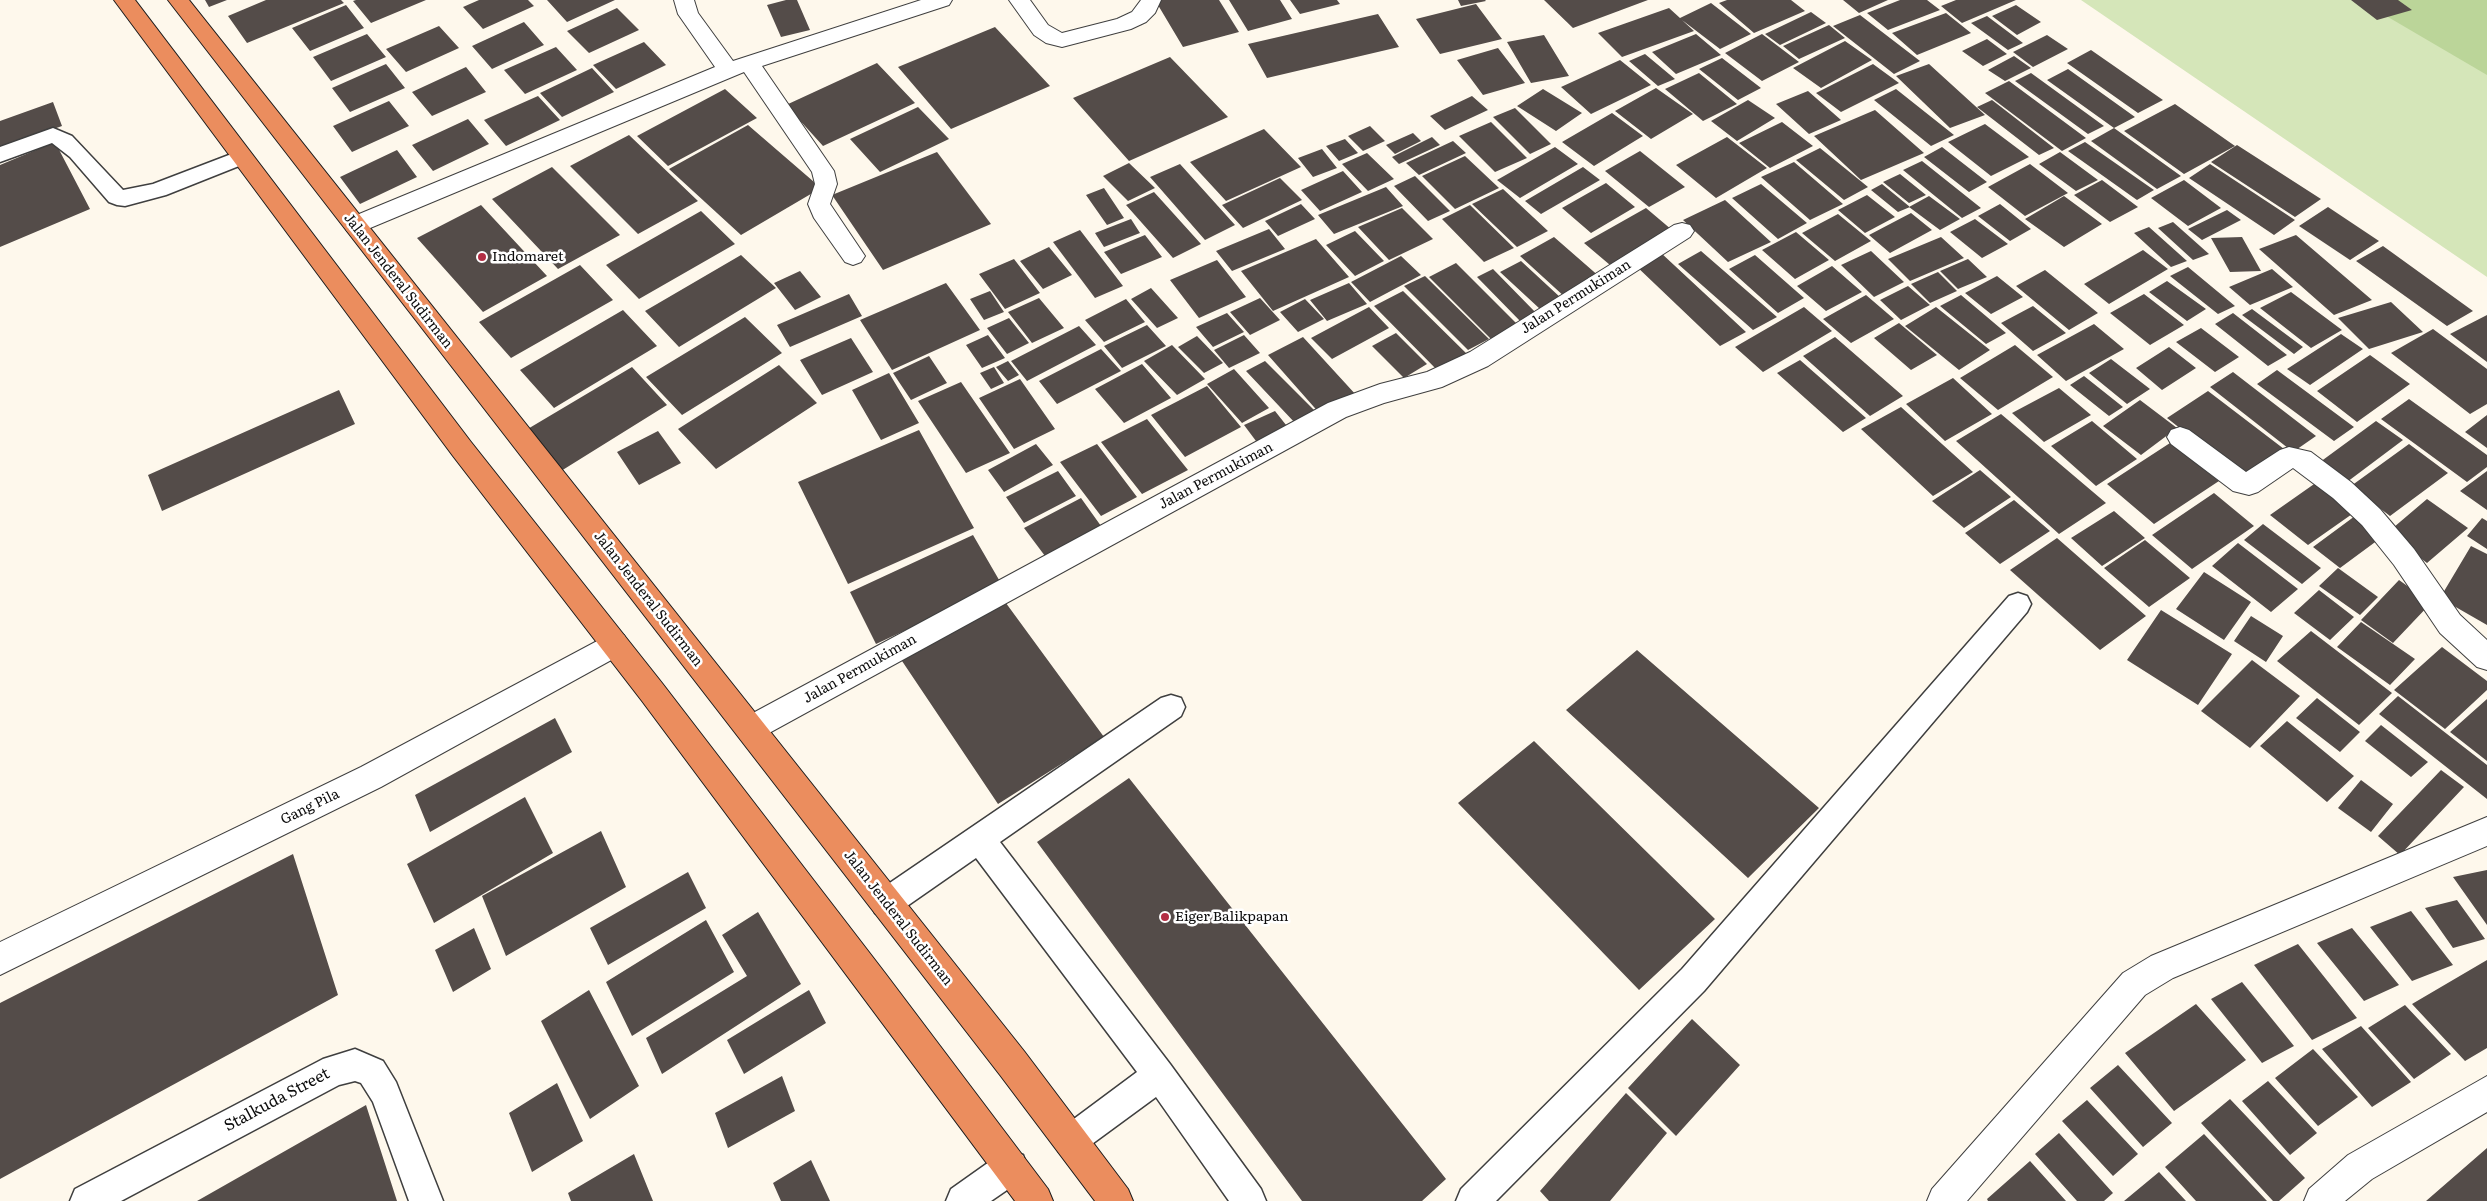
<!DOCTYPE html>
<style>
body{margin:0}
canvas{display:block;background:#fef8ec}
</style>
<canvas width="2487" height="1201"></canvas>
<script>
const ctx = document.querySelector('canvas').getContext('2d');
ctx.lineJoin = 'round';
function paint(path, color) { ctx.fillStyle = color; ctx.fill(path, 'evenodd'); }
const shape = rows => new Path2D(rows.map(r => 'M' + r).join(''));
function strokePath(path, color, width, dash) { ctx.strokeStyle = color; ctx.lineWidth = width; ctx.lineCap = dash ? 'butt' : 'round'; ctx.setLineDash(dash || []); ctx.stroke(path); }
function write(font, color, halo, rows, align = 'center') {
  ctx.font = font + ' Literata,serif'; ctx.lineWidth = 5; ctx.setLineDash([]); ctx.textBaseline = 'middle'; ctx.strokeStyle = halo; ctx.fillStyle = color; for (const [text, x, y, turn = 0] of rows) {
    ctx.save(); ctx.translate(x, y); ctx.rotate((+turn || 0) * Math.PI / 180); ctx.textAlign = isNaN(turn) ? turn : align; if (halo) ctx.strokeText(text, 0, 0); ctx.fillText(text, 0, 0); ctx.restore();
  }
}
const green = shape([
 [2081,0,2487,0,2487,277]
]);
const forest = shape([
 [2359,0,2487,0,2487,75]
]);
const building = shape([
 [205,0,227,0,209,7],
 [266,0,341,0,344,3,247,43,228,16],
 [356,0,426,0,371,23,353,1],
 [479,0,528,0,534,6,483,29,463,7],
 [547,0,615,0,567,22],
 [786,0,797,0,810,30,781,37,767,5],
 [1155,0,1219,0,1239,32,1183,47],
 [1229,0,1280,0,1292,19,1248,31],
 [1290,0,1337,0,1340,4,1300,14],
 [1458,0,1485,0,1486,1,1461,6],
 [1544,0,1648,0,1573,28],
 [1727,0,1791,0,1805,11,1754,33,1719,3],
 [1843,0,1888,0,1859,13],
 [1900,0,1927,0,1940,10,1888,30,1867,13],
 [1956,0,2016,0,1962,23,1941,6],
 [2351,0,2398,0,2412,10,2377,20],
 [1711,3,1751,34,1720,49,1682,20,1694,31,1622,57,1598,33,1669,8,1680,18],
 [1476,4,1502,39,1440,54,1416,19],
 [346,5,364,28,310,51,292,28],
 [2016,5,2041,22,2017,35,1992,16],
 [617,8,639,30,589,53,567,31],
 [1811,12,1826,23,1780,45,1765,34],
 [1946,13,1971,33,1917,55,1892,33],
 [1378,14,1399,47,1267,78,1248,44],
 [1860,15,1920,61,1894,74,1833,26],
 [1987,16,2023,43,2008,50,1971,23],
 [524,22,544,45,492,69,472,46],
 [1829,25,1845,38,1799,59,1783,46],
 [439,26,459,48,406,72,386,49],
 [995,27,1050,86,951,129,898,67],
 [367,34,386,57,331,81,313,57],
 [1696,34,1721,55,1676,74,1652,52],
 [1762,34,1799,62,1762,81,1725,53],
 [1544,35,1569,76,1531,83,1507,42],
 [2047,35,2068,49,2033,67,2013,52],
 [1987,39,2007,54,1983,66,1962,51],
 [1845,41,1872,60,1821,88,1793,68],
 [644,42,666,65,616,89,593,65],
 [556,47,577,70,525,94,504,70],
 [1498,48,1525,83,1483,95,1457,60],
 [2091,50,2163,100,2138,113,2067,63],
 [1645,54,1675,79,1658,86,1629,61],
 [2014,56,2031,68,2005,81,1988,70],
 [1170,57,1228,117,1129,161,1073,98],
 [1722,58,1761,88,1738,100,1699,69],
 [1620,60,1651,85,1591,114,1561,87],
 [877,63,915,103,823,146,786,105],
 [386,64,405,88,350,112,332,88],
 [1873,64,1899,83,1841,112,1816,93],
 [1929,64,1985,115,1950,128,1896,76],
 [466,67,486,92,432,116,412,92],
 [592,68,614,92,562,117,540,93],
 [2068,69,2135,117,2114,128,2047,80],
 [1699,73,1737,104,1703,121,1665,89],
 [2031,73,2104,126,2088,134,2015,81],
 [2009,81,2086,138,2062,151,1985,93],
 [1656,88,1693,114,1651,139,1615,111],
 [725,89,757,118,668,166,637,136],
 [1543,89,1582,113,1556,131,1517,106],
 [1896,89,1954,135,1931,146,1874,100],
 [1808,91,1841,120,1809,134,1776,104],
 [538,96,560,120,506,146,484,120],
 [1472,96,1488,110,1445,130,1430,116],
 [1748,100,1775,118,1737,141,1711,121],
 [1992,100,2054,148,2039,155,1977,107],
 [389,101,409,126,352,152,333,126],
 [53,102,62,126,0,148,0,121],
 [2175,104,2235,146,2184,174,2124,131],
 [918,107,949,139,880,172,850,139],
 [1515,108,1551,144,1530,154,1493,117],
 [1875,110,1924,153,1861,180,1814,136],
 [1612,113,1643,136,1594,166,1562,142],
 [468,119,489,144,433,171,412,145],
 [1491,122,1527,158,1495,172,1459,136],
 [1782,122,1813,146,1770,168,1739,143],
 [1985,124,2029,157,1991,176,1948,142],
 [748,125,821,188,741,235,669,169],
 [1370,126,1385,141,1363,151,1348,136],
 [2114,128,2181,176,2157,189,2091,141],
 [1264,129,1301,167,1226,201,1190,162],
 [1413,133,1421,141,1395,154,1386,145],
 [629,135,698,201,638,234,570,166],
 [1432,137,1440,145,1399,164,1392,157],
 [1727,137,1767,168,1716,198,1676,165],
 [1345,139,1358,153,1339,161,1326,146],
 [1453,141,1466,153,1419,175,1406,163],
 [55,142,90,209,0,247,0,165],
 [2085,142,2154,190,2137,200,2068,151],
 [2237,145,2321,199,2295,217,2211,162],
 [1555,147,1578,164,1520,198,1497,180],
 [1942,147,1987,182,1969,192,1924,157],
 [1820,148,1868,187,1844,200,1796,160],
 [1322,149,1337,168,1313,177,1298,158],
 [397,150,417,177,360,204,340,177],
 [1640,151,1685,187,1649,207,1605,171],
 [937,152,991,224,883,270,832,195],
 [2060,152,2098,180,2076,191,2039,164],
 [1367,153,1394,179,1368,191,1342,164],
 [1465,156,1499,188,1455,209,1422,176],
 [1922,161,1981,208,1962,218,1903,170],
 [1794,162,1843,204,1810,220,1761,177],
 [1129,163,1155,188,1128,201,1103,176],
 [1180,164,1235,225,1205,240,1150,177],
 [2030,164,2068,193,2025,216,1988,187],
 [2210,164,2295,220,2274,235,2189,178],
 [552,167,620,235,558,269,492,199],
 [1583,167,1600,180,1541,214,1525,201],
 [1343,171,1362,192,1320,211,1301,190],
 [1900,174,1926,195,1909,203,1883,182],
 [1415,176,1450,211,1428,221,1394,186],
 [1280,178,1302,200,1243,228,1222,205],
 [2102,180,2138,207,2110,222,2074,195],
 [2184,180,2221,208,2188,226,2151,198],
 [1606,183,1635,207,1591,233,1562,208],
 [1761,184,1807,223,1778,239,1732,198],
 [1882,184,1910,207,1898,212,1871,190],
 [1386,187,1403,206,1334,234,1318,215],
 [1104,188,1124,218,1107,225,1086,195],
 [1503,189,1548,231,1517,247,1472,204],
 [1154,192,1201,244,1173,258,1126,205],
 [1867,195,1895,217,1865,233,1838,210],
 [1929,196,1960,219,1940,230,1909,207],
 [2064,196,2102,224,2064,247,2025,219],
 [1725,200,1771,242,1728,262,1683,220],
 [1301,204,1315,219,1278,236,1265,221],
 [2000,204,2031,229,2010,241,1978,216],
 [481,205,547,276,483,312,417,238],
 [1470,205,1514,248,1484,262,1442,219],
 [2328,207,2379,241,2350,260,2299,226],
 [1402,208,1433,239,1389,260,1358,227],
 [1646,208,1672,230,1610,265,1584,243],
 [2227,210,2241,220,2202,240,2188,229],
 [701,211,735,244,639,299,606,265],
 [1911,213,1932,230,1890,253,1869,235],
 [1838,214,1871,241,1835,261,1802,233],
 [1131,219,1140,233,1104,247,1095,233],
 [1975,219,2008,244,1982,258,1950,232],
 [2173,222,2209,254,2193,260,2158,228],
 [2149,227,2187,261,2171,267,2134,233],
 [1269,229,1285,249,1232,271,1216,251],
 [1080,230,1123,286,1095,298,1053,242],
 [1355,231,1384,261,1355,276,1326,245],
 [1796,232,1829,260,1795,279,1762,250],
 [1145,235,1162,257,1121,274,1104,252],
 [2296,235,2372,300,2334,315,2259,249],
 [1554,237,1601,278,1566,298,1520,256],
 [1941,237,1964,258,1910,281,1888,259],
 [2242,237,2261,271,2230,272,2211,238],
 [1316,239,1349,277,1273,311,1241,271],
 [2383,246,2473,311,2447,326,2356,261],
 [1049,247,1072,275,1043,289,1020,261],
 [2143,250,2168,269,2109,304,2084,284],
 [1701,251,1777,317,1753,330,1678,264],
 [1871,251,1904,282,1874,297,1841,265],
 [1660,252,1746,332,1720,346,1634,264],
 [741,255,776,288,679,347,645,311],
 [1755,255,1804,298,1778,313,1729,269],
 [1401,256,1421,275,1370,302,1351,282],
 [1014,259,1040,293,1005,309,979,274],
 [1968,259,1987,277,1958,289,1940,271],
 [1217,260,1246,297,1199,318,1170,280],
 [1521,261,1561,298,1540,309,1500,272],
 [1456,263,1518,325,1491,339,1429,277],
 [580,265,613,300,511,358,479,322],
 [1832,266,1862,292,1826,311,1797,286],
 [2188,267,2235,306,2218,314,2170,276],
 [1493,269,1538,315,1522,323,1477,277],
 [2272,269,2293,287,2250,305,2229,287],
 [2045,270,2098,313,2069,330,2016,286],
 [800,271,821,297,795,310,774,283],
 [1938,272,1957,291,1930,303,1911,284],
 [1425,276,1489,339,1468,350,1404,286],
 [1997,276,2023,297,1991,314,1965,293],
 [2167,281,2206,309,2187,321,2149,292],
 [946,283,980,330,892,370,860,320],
 [1349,283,1367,304,1327,321,1310,300],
 [1908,286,1930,305,1901,320,1880,300],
 [1151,288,1178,318,1157,328,1131,299],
 [990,291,1004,312,984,320,970,299],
 [1403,291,1469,356,1439,372,1374,306],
 [2291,292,2342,330,2311,348,2260,308],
 [849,294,862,316,790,347,777,325],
 [2144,294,2184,325,2150,345,2110,313],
 [1866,295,1894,319,1851,343,1823,319],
 [1961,295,2006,333,1986,344,1940,306],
 [1039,298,1064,328,1032,343,1008,312],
 [1260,298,1280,320,1250,335,1230,312],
 [1126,299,1145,322,1104,342,1085,320],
 [1305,299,1324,319,1298,332,1280,312],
 [2391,302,2423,332,2369,349,2338,318],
 [2033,306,2066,333,2033,351,2001,323],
 [1369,307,1389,328,1332,359,1311,338],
 [1804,307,1832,331,1763,372,1735,347],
 [1936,307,1990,350,1959,370,1905,326],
 [2252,309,2303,347,2294,354,2242,315],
 [623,310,657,346,554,408,520,370],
 [1227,313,1244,332,1213,347,1196,327],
 [2233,313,2287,355,2268,366,2215,324],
 [2487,315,2487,362,2450,334],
 [745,317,782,353,682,415,646,377],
 [1009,318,1029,343,1007,354,987,328],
 [1899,323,1937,355,1911,370,1874,338],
 [2094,324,2124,349,2066,381,2037,355],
 [1147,325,1166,346,1122,368,1104,346],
 [1079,326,1096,345,1027,381,1011,361],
 [2201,328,2239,357,2215,372,2176,342],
 [2433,329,2487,369,2487,404,2470,414,2391,353],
 [1396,333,1427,364,1404,378,1372,346],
 [2341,334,2363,349,2310,385,2287,369],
 [988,335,1005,358,982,368,966,345],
 [1244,335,1260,353,1229,368,1214,350],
 [1197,336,1223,363,1204,373,1178,347],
 [1303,337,1357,396,1321,415,1268,355],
 [1835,337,1903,396,1870,416,1803,356],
 [851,338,873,372,822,395,800,360],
 [1172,345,1205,379,1177,395,1144,361],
 [2015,345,2053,377,1998,410,1960,378],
 [2169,347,2196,368,2162,390,2136,368],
 [1101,349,1121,371,1057,404,1039,381],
 [2370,355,2410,384,2357,422,2317,391],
 [929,356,947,383,911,400,893,373],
 [2111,359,2150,389,2127,404,2089,373],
 [1800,360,1866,418,1843,432,1777,373],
 [1008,361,1019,375,1008,381,996,367],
 [1265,361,1316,412,1296,424,1246,371],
 [1142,364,1171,398,1124,423,1095,389],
 [779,365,817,403,716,469,678,429],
 [632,367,667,405,561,471,526,430],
 [994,367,1004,383,991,389,980,373],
 [1234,369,1269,408,1242,423,1207,384],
 [2277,370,2354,427,2334,441,2257,384],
 [2233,372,2316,436,2293,452,2210,387],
 [889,373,919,423,881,440,852,390],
 [2084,376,2123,407,2109,416,2070,385],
 [1953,378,1992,414,1945,441,1906,404],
 [1020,379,1055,429,1014,449,979,398],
 [961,382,1010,453,966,473,918,401],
 [1207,386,1241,427,1185,457,1151,415],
 [2059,388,2091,415,2044,442,2012,413],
 [339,390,355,424,162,511,148,475],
 [2208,391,2284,449,2243,478,2167,418],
 [2409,399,2487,455,2487,467,2467,482,2381,419],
 [2140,400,2177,428,2141,455,2103,426],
 [1901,407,1973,472,1933,496,1861,429],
 [1275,411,1290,430,1259,445,1244,425],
 [2001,414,2106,503,2059,534,1956,441],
 [2487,415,2487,448,2465,432],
 [1147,419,1188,470,1142,494,1101,442],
 [2092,421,2137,459,2096,486,2051,446],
 [2376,421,2403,440,2343,485,2316,465],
 [919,430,974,528,848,584,798,482],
 [658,431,681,463,639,485,617,452],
 [2170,443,2219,481,2154,524,2107,484],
 [1036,444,1053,465,1004,492,988,470],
 [1097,444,1137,497,1101,516,1060,462],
 [2409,444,2448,473,2390,516,2351,486],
 [1980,470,2011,497,1964,528,1932,501],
 [1058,471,1076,496,1024,523,1006,497],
 [2487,471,2487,510,2460,491],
 [2317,482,2355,512,2308,545,2270,515],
 [2214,493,2254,526,2192,569,2152,535],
 [1081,498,1101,526,1045,556,1024,528],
 [2427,499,2468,528,2427,563,2387,533],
 [2014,500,2050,531,2000,564,1965,533],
 [2114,511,2145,538,2102,566,2071,538],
 [2355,516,2382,537,2340,568,2313,547],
 [2482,518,2487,521,2487,549,2467,536],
 [2263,524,2321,568,2302,584,2244,540],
 [973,535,1002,585,876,644,850,592],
 [2057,538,2146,616,2100,650,2010,570],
 [2145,540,2190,578,2149,607,2104,568],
 [2238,543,2298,589,2271,612,2212,566],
 [2471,546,2487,554,2487,625,2440,598],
 [2338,568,2378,597,2360,615,2319,586],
 [2204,572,2251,602,2224,640,2176,609],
 [2399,580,2431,603,2393,643,2361,620],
 [2319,590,2354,617,2330,640,2294,613],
 [1003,599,1104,737,998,804,900,658],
 [2161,610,2232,654,2198,705,2127,660],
 [2251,616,2283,636,2266,662,2234,641],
 [2361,622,2415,659,2390,685,2337,647],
 [2311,631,2392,693,2359,725,2277,661],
 [2442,647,2487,681,2487,690,2445,729,2394,690],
 [1637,650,1819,808,1748,878,1566,710],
 [2252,660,2300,696,2250,748,2201,711],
 [2398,696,2487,765,2487,799,2379,714],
 [2317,698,2360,732,2340,752,2296,718],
 [2487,699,2487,761,2450,732],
 [555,718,572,752,430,832,415,795],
 [2287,721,2354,776,2327,802,2260,746],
 [2381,725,2428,762,2411,777,2365,741],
 [1534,741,1715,919,1639,990,1458,803],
 [2441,770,2464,787,2400,855,2378,836],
 [1129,778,1446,1179,1422,1201,1302,1201,1037,842],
 [2361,780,2393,804,2371,832,2338,808],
 [525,797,553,853,434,923,407,864],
 [601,831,626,887,506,956,482,896],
 [293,854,338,995,0,1179,0,1003],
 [2487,870,2487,925,2453,877],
 [688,872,706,908,608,965,590,928],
 [2457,900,2485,939,2453,948,2425,908],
 [2411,911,2453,965,2412,981,2370,927],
 [758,912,801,984,662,1074,646,1038,747,976,722,935],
 [706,920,734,972,632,1036,606,982],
 [474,928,491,969,453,992,435,950],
 [2352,928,2399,985,2364,1001,2317,943],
 [2298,944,2357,1018,2312,1040,2254,965],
 [2487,960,2487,1048,2465,1061,2412,1004],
 [2242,982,2294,1046,2262,1063,2211,999],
 [589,990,639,1086,590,1119,541,1021],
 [809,990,826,1023,744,1074,727,1040],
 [2196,1004,2246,1060,2174,1111,2125,1053],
 [2405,1005,2451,1054,2414,1079,2368,1028],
 [1692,1019,1740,1065,1676,1136,1628,1088],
 [2361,1026,2411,1082,2372,1107,2322,1049],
 [2313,1049,2358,1097,2318,1126,2275,1078],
 [2118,1065,2172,1123,2143,1147,2090,1088],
 [782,1076,795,1111,728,1148,715,1113],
 [2268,1081,2317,1133,2290,1155,2242,1101],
 [557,1083,583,1141,532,1172,509,1113],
 [1626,1093,1667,1133,1610,1201,1549,1201,1540,1191],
 [2230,1099,2305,1178,2279,1201,2273,1201,2201,1123],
 [2087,1100,2138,1154,2113,1176,2062,1121],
 [366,1105,397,1201,197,1201],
 [2059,1133,2113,1193,2104,1201,2077,1201,2035,1154],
 [2204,1134,2267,1201,2196,1201,2165,1167],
 [2487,1148,2487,1201,2426,1201],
 [634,1154,653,1201,571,1201,568,1193],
 [811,1160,830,1201,781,1201,773,1183],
 [2030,1161,2066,1201,1988,1201,1987,1199],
 [2159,1172,2186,1201,2124,1201]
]);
const lane = shape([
 [53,128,72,136,123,190,153,184,242,150,249,152,253,157,249,162,166,195,125,206,117,205,109,202,70,157,52,143,0,162,0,147,53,128],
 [2018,593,2027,596,2031,604,2027,612,1704,991,1496,1201,1456,1201,1461,1189,1682,969,2009,596,2018,593],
 [1171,695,1181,698,1185,707,1181,716,1000,842,1170,1064,1261,1189,1266,1201,1229,1201,1156,1097,1081,1152,1070,1157,1059,1152,1054,1141,1059,1130,1137,1072,976,858,897,913,886,917,875,913,871,903,875,893,1161,698,1171,695],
 [355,1049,383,1061,396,1082,443,1201,409,1201,373,1102,361,1083,355,1081,339,1085,121,1201,70,1201,75,1189,323,1059,355,1049],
 [1011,1151,1023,1155,1027,1167,1023,1179,991,1201,946,1201,951,1189,999,1155,1011,1151]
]);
const street = shape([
 [674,0,694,0,698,13,733,61,921,0,952,0,949,5,762,66,834,171,837,184,830,204,865,256,861,262,853,265,845,262,814,218,808,204,815,184,812,172,744,72,363,231,355,233,347,231,344,225,347,219,715,67,678,14,674,0],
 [1009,0,1030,0,1048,25,1062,33,1117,19,1132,12,1141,0,1161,0,1155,13,1146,22,1131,29,1062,47,1046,43,1034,35,1009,0],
 [1682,223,1690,225,1694,231,1690,237,1488,366,1442,387,1384,403,1346,417,760,738,750,742,740,738,735,729,740,720,1328,403,1380,384,1427,372,1470,352,1674,225,1682,223],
 [2180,427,2189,430,2246,472,2280,450,2289,447,2311,452,2351,482,2380,509,2414,549,2460,615,2487,640,2487,670,2477,667,2440,633,2394,565,2362,525,2333,498,2293,468,2258,492,2249,495,2233,491,2171,444,2167,437,2171,430,2180,427],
 [614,632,624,635,628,644,624,653,381,787,0,975,0,942,361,767,614,632],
 [2487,817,2487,846,2173,978,2145,995,1967,1201,1927,1201,1932,1189,2123,973,2151,956,2487,817],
 [2487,1076,2487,1112,2372,1179,2345,1201,2304,1201,2309,1189,2348,1155,2487,1076]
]);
const highway = shape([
 [114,0,135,0,471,442,662,683,885,973,1048,1189,1053,1201,1015,1201,642,701,453,456,114,0],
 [168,0,189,0,1024,1051,1128,1189,1133,1201,1095,1201,1000,1075,168,0]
]);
const markers = [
 [482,257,5,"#b32e44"],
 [1165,917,5,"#b32e44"]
];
const poiNames = [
 ["Indomaret",492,257],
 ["Eiger Balikpapan",1175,917]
];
const streetNames = [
 ["Jalan Jenderal Sudirman",398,281,52],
 ["Jalan Permukiman",1576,297,-32],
 ["Jalan Permukiman",1216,476,-28],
 ["Jalan Jenderal Sudirman",648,599,52],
 ["Jalan Permukiman",860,669,-29],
 ["Gang Pila",310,807,-26],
 ["Jalan Jenderal Sudirman",898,918,52]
];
const nearStreetnames = [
 ["Stalkuda Street",277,1100,-28]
];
paint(green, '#d5e6b9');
paint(forest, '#bbd599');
paint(building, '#544c49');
strokePath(lane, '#3f3f3f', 3);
strokePath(street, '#3f3f3f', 2);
strokePath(highway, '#1d1d1d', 2);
paint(lane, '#fff');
paint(street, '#fff');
paint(highway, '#eb8d5e');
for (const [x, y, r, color] of markers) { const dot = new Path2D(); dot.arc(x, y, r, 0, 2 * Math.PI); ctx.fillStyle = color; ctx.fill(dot); strokePath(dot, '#fff', 2); }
write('14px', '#0c0c0c', '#fff', poiNames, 'left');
write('14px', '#0c0c0c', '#fff', streetNames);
write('16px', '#0c0c0c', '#fff', nearStreetnames);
</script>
